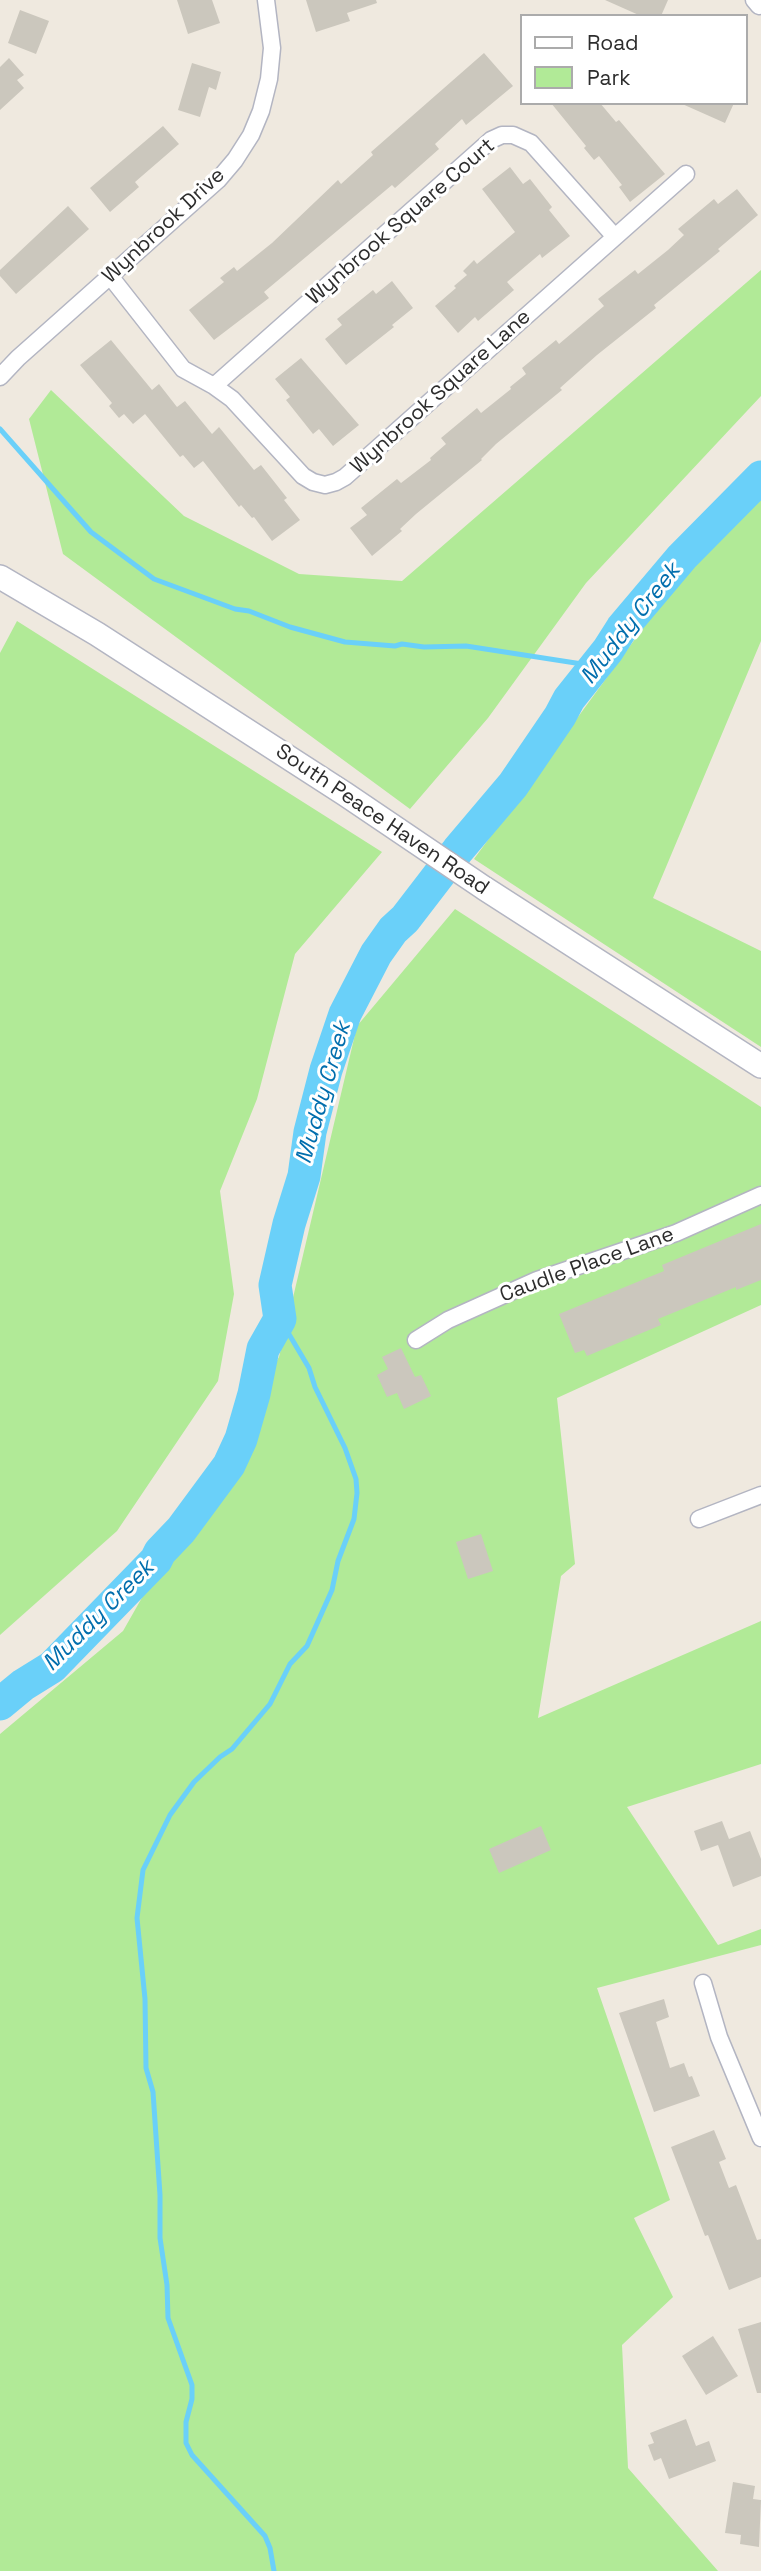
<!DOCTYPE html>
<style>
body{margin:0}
#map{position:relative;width:761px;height:2571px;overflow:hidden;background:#efe9df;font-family:"Space Grotesk",sans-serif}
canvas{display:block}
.legend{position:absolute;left:520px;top:14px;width:228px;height:91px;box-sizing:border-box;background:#fff;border:2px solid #ababab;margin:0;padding:9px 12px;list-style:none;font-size:21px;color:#2d2d2d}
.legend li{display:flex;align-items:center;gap:14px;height:35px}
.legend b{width:35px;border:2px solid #ababab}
</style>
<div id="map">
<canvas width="761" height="2571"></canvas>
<ul class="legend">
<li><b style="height:9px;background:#fff"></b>Road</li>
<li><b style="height:19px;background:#b1ea97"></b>Park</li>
</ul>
</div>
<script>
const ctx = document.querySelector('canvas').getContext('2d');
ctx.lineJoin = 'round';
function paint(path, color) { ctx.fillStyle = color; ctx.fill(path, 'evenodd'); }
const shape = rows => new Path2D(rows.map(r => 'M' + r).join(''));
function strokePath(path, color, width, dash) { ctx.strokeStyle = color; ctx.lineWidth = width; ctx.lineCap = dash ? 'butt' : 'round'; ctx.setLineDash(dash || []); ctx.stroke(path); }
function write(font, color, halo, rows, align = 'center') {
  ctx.font = font + ' "Space Grotesk",sans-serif'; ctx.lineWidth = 6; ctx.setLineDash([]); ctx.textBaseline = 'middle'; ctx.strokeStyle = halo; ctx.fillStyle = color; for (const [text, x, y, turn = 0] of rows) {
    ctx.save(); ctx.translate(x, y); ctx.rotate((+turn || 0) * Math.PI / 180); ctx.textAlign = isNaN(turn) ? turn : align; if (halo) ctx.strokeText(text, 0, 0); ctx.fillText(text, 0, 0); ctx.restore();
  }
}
const green = shape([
 [761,270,761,396,586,583,488,718,410,809,63,554,29,419,51,390,184,516,299,574,402,581],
 [761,492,761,641,653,898,761,951,761,1047,474,859,668,594],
 [17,621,382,852,295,954,257,1099,220,1191,234,1294,218,1381,117,1531,0,1635,0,653],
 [455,909,761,1107,761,1305,557,1398,575,1564,561,1576,538,1718,761,1621,761,1764,627,1807,718,1945,761,1929,761,1945,597,1988,670,2200,634,2218,673,2297,622,2345,628,2468,718,2571,0,2571,0,1734,123,1631,279,1357,357,1026]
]);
const stream = shape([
 [0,429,91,532,154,579,235,609,249,611,290,627,345,642,395,646,402,644,424,647,466,646,595,666],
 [274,2571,270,2548,265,2536,192,2455,186,2443,186,2422,192,2399,192,2385,168,2318,167,2285,160,2238,160,2195,153,2092,146,2068,145,1999,137,1918,143,1870,170,1815,194,1782,220,1757,232,1749,270,1704,290,1664,307,1646,332,1590,338,1561,354,1519,357,1493,356,1479,345,1448,315,1387,309,1368,280,1319]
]);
const river = shape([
 [0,1704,23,1685,52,1667,156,1560,160,1552,181,1530,229,1465,241,1439,254,1394,263,1349,280,1319,275,1285,289,1224,304,1176,310,1132,326,1070,345,1014,376,954,393,930,405,919,458,850,513,785,560,716,569,699,608,650,622,628,682,557,761,477]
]);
const building = shape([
 [177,0,212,0,220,23,188,34],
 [306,0,376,0,377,3,347,13,350,21,316,32],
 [605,0,668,0,661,16,641,16],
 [20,10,49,21,36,54,8,43],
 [484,53,513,86,466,125,462,119,435,144,439,149,395,188,392,185,264,292,269,298,214,340,189,310,224,282,220,278,234,267,237,271,272,243,338,180,341,184,373,155,371,152],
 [9,58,24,75,17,80,24,88,0,110,0,67],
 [192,63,221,72,216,90,209,87,200,117,178,110],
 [551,103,600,103,616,122,619,120,665,174,630,202,619,187,622,185,599,156,594,160,584,148,586,146],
 [680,103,734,103,725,123],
 [163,126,179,144,135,182,139,187,110,212,90,188],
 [510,167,523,184,530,179,552,207,549,210,570,236,542,258,540,254,507,282,514,290,478,321,475,317,458,333,435,306,456,288,454,286,467,275,463,271,474,260,477,264,515,232,482,189],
 [737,189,758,215,718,249,720,251,654,305,656,308,597,355,560,388,562,390,496,444,481,459,482,460,416,514,400,529,402,531,372,556,350,528,367,515,361,508,397,479,401,483,431,460,430,458,446,444,441,438,477,408,481,413,511,389,510,387,526,374,522,368,556,340,559,344,604,306,598,299,635,270,638,274,668,250,684,235,678,229,714,199,718,204],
 [68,206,89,229,16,294,0,276,0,270],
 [392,281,413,308,392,325,394,327,346,365,325,339,342,325,337,319,373,290,376,294],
 [111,340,152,390,159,384,177,407,185,401,212,434,219,427,254,470,261,465,287,498,284,500,300,520,272,541,254,517,252,518,241,505,239,507,203,461,194,468,183,455,180,457,145,414,133,424,124,414,119,418,109,406,112,403,80,365],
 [301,358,359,425,333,446,319,429,313,434,286,400,290,397,275,379],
 [761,1224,761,1280,736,1290,736,1287,658,1319,661,1325,587,1356,584,1350,575,1353,559,1314,664,1271,662,1265],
 [401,1348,415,1377,421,1375,431,1396,404,1409,397,1393,387,1397,377,1375,388,1369,382,1357],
 [481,1534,493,1571,468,1579,456,1542],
 [722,1821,729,1839,750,1831,761,1859,761,1876,733,1887,718,1845,701,1851,694,1831],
 [541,1826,551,1850,499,1873,489,1849],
 [664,1999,669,2017,656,2022,670,2068,684,2063,689,2077,692,2076,700,2096,654,2112,619,2013],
 [714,2130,726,2159,719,2162,729,2188,736,2185,757,2240,761,2239,761,2277,729,2290,708,2235,705,2236,671,2147],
 [761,2322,761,2393,757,2393,738,2329],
 [713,2336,738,2376,706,2395,682,2356],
 [686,2419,696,2446,709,2441,716,2461,669,2479,661,2458,654,2461,648,2445,654,2443,650,2433],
 [733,2482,755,2486,753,2499,761,2500,759,2547,740,2544,741,2535,725,2533]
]);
const street = shape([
 [754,0,759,6],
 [110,276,183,369,214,386,232,399,303,476,313,482,325,485,336,482,345,477,686,174],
 [0,377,18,358,218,180,235,160,251,135,261,111,269,79,272,48,266,0],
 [214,386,491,140,502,135,513,135,531,143,615,237],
 [416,1340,448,1320,537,1280,676,1233,761,1195],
 [699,1519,761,1495],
 [703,1983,719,2037,761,2138]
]);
const secondary = shape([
 [0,577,97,634,345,794,484,888,761,1066]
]);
const streetNames = [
 ["Wynbrook Square Court",401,222,-41],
 ["Wynbrook Drive",164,226,-43],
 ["Wynbrook Square Lane",441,392,-42],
 ["South Peace Haven Road",382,820,34],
 ["Caudle Place Lane",587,1265,-20]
];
const waterNames = [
 ["Muddy Creek",631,624,-52],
 ["Muddy Creek",324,1093,-74],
 ["Muddy Creek",99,1616,-45]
];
paint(green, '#b1ea97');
strokePath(stream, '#6ad0f9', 5);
strokePath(river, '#6ad0f9', 33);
paint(building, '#cbc7bd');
strokePath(street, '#b3b5c2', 19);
strokePath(secondary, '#b3b5c2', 26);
strokePath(street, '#fff', 16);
strokePath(secondary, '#fff', 23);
write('21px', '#2d2d2d', '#fff', streetNames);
write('italic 23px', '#016ead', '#fff', waterNames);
</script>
